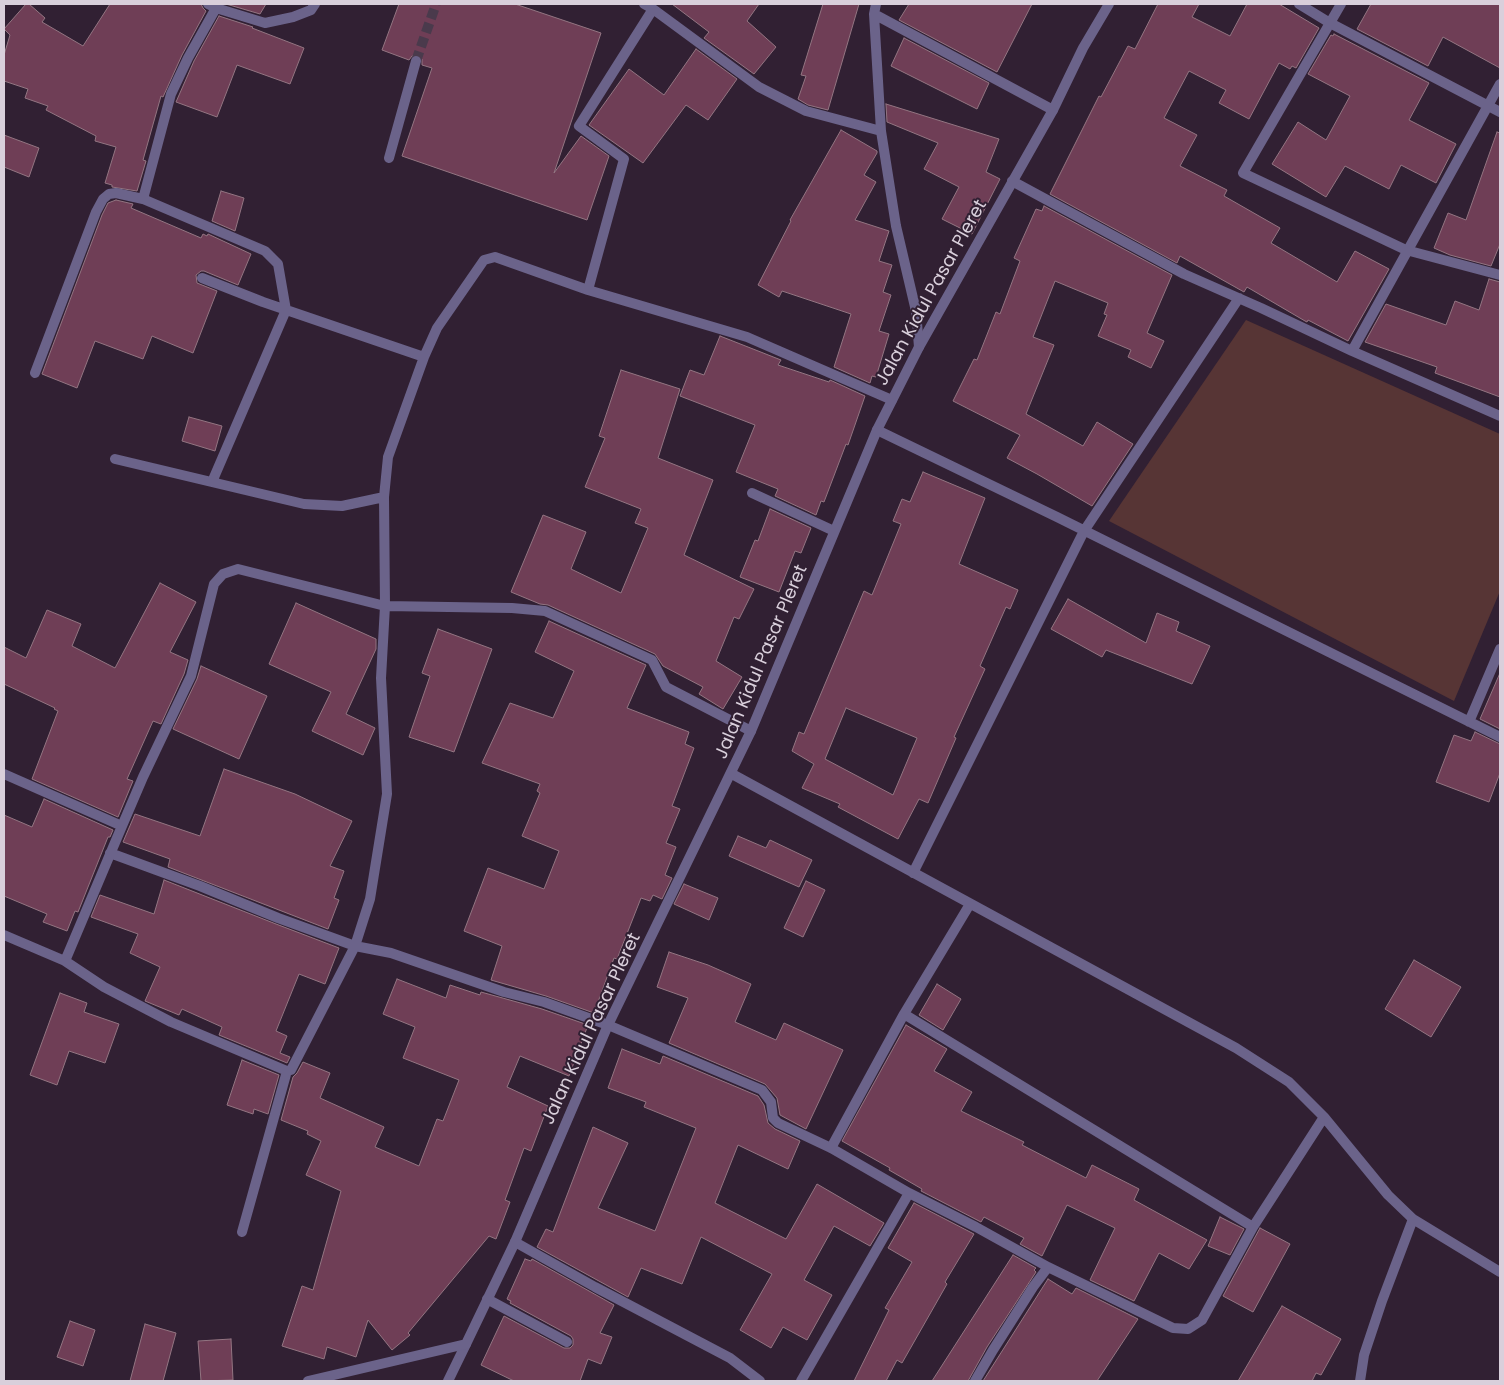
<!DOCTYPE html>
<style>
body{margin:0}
#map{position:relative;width:1504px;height:1385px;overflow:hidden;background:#312033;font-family:Poppins,sans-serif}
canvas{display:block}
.frame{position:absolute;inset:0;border:5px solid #d9cfdb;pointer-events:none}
</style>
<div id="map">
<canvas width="1504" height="1385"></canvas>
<div class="frame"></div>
</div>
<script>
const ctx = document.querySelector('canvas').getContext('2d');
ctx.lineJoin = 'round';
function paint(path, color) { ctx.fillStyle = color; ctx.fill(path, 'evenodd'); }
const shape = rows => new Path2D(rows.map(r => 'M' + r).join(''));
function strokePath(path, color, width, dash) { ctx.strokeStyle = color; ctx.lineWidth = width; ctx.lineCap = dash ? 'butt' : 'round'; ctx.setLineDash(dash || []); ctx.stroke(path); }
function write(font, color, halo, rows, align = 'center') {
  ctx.font = font + ' Poppins,sans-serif'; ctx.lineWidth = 4; ctx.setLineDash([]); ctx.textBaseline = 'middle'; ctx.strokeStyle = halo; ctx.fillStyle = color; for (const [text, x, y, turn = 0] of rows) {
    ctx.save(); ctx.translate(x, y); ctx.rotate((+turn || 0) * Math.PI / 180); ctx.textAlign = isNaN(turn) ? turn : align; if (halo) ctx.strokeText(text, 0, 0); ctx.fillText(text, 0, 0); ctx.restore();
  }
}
const green = shape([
 [1246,320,1500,434,1500,591,1454,701,1109,521]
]);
const building = shape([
 [26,4,29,4,45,18,42,22,83,46,110,4,201,4,203,8,206,11,182,55,163,97,161,96,143,160,146,161,137,191,112,187,112,185,105,183,116,147,95,141,96,136,46,110,48,106,25,98,28,89,4,81,4,55,10,35,4,29,26,4],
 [226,4,266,4,260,14,226,4],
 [399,4,515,4,601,33,554,173,581,136,609,156,587,220,402,156,432,68,422,65,422,59,418,55,412,56,409,60,382,50,399,4],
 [672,4,759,4,747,21,776,47,754,74,704,38,709,32,672,4],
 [823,4,859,4,828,110,808,105,798,99,806,76,801,75,823,4],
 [909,4,1032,4,997,72,899,20,909,4],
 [1158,4,1199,4,1192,17,1230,36,1247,4,1279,4,1319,28,1296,68,1292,66,1290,69,1279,63,1249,119,1219,103,1226,90,1189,71,1164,118,1197,135,1180,166,1227,190,1224,196,1280,228,1271,243,1337,282,1355,251,1389,269,1348,341,1308,320,1307,322,1305,321,1247,287,1244,292,1180,256,1177,263,1050,194,1099,96,1101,97,1128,46,1135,49,1158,4],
 [1371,4,1500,4,1500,68,1443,37,1428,66,1357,29,1371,4],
 [219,16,253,27,252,28,304,48,290,84,237,65,217,117,176,102,194,61,219,16],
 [1334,34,1429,83,1409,120,1456,144,1436,183,1401,165,1389,189,1345,166,1326,197,1272,164,1298,122,1326,140,1350,96,1308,74,1331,35,1333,36,1334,34],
 [904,38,989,83,977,109,891,66,904,38],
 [696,49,737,79,708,120,686,105,643,163,589,125,629,69,664,95,696,49],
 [886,104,999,139,986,172,1000,179,972,234,942,219,959,187,924,169,938,143,887,122,886,104],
 [841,130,877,151,877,153,864,175,876,182,855,220,889,231,879,261,892,265,883,292,891,295,879,331,889,334,876,377,872,376,870,383,834,367,851,314,782,291,779,297,758,285,791,221,790,220,841,130],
 [1497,132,1500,133,1500,244,1491,266,1450,255,1434,248,1448,213,1466,220,1497,132],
 [4,135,39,148,29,177,4,167,4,135],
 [221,191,244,198,235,231,212,221,221,191],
 [116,200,133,204,131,208,201,238,203,234,207,236,208,234,251,254,238,285,204,271,201,271,196,275,197,283,217,291,193,353,152,336,143,359,95,341,77,388,42,374,102,215,108,203,116,200],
 [1044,206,1172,275,1147,333,1164,341,1151,368,1128,357,1131,350,1098,336,1107,315,1104,314,1108,303,1055,281,1033,337,1054,345,1026,414,1083,446,1097,422,1133,444,1092,506,1037,474,1007,458,1020,435,953,401,974,359,977,360,996,312,1000,314,1020,261,1014,258,1036,209,1042,211,1044,206],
 [1489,279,1500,282,1500,397,1435,373,1437,367,1365,342,1386,304,1446,325,1455,301,1479,310,1489,279],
 [720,336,781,360,778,365,829,382,830,380,865,396,848,445,846,444,824,502,821,501,816,515,775,496,778,489,736,472,755,425,680,396,690,370,704,375,720,336],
 [621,370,680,389,658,458,713,480,684,555,754,589,739,619,734,617,716,661,742,677,723,709,699,694,703,687,663,666,655,654,548,605,540,604,511,592,543,515,586,532,571,569,621,593,648,528,635,523,641,509,585,487,605,438,599,436,621,370],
 [189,417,222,426,215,451,182,441,189,417],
 [923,472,985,498,959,564,1018,590,1010,609,1006,607,980,666,985,669,954,737,956,738,928,803,919,799,898,839,838,807,840,804,802,788,814,764,792,751,799,732,804,734,864,591,872,595,901,524,893,521,902,499,910,502,923,472],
 [846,708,917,738,893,795,825,759,846,708],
 [770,509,811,528,801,553,795,551,779,592,740,577,755,540,758,541,770,509],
 [160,583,196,602,170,652,188,660,184,674,161,724,153,721,127,779,133,781,118,817,32,779,58,711,54,709,55,708,4,684,4,647,26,658,47,610,81,624,72,646,115,668,160,583],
 [1068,599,1146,643,1157,613,1179,622,1176,631,1210,646,1192,684,1106,650,1102,657,1051,629,1068,599],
 [296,603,376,639,376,649,346,714,375,728,363,755,312,731,331,692,269,664,296,603],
 [549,621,646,665,627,708,689,732,685,744,694,748,672,806,680,809,666,843,676,847,665,875,672,878,662,899,653,895,650,901,641,898,617,959,614,958,594,1013,546,996,491,980,502,946,464,931,488,868,544,889,559,851,522,836,540,793,537,791,540,784,482,763,510,703,553,718,574,671,535,652,549,621],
 [438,629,492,649,454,752,409,737,430,676,422,673,438,629],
 [201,666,267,696,239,759,173,729,197,679,201,666],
 [1500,673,1500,729,1480,719,1500,673],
 [1475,732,1500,744,1500,773,1489,802,1436,782,1454,735,1471,741,1475,732],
 [224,769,295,794,352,821,330,866,344,871,334,898,339,900,328,929,168,867,170,859,123,842,135,814,200,836,224,769],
 [44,799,113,830,110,837,108,837,78,912,75,911,67,931,43,922,47,914,4,896,4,815,32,827,44,799],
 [738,836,766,848,770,840,812,860,799,887,729,856,738,836],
 [164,880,276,924,339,948,325,984,299,974,276,1031,287,1036,280,1053,290,1057,287,1063,219,1035,222,1027,182,1009,179,1015,145,1001,160,967,130,953,138,934,91,917,100,895,154,914,164,880],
 [806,881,825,890,803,937,784,928,806,881],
 [684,884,718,898,709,920,674,904,684,884],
 [669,952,708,965,751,984,735,1022,776,1040,784,1023,843,1050,806,1129,780,1115,777,1098,765,1084,669,1043,688,998,657,987,669,952],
 [1414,960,1461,987,1431,1037,1385,1009,1414,960],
 [397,979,446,998,450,985,480,995,481,992,542,1009,588,1025,569,1076,520,1056,507,1087,548,1106,531,1151,524,1148,505,1200,510,1202,496,1239,489,1236,408,1333,410,1335,392,1350,368,1320,356,1357,327,1347,324,1359,282,1346,302,1286,313,1290,341,1191,306,1175,321,1141,307,1134,308,1131,281,1120,293,1077,297,1073,303,1062,330,1073,320,1098,384,1127,375,1147,419,1166,437,1119,443,1121,459,1080,403,1058,415,1027,383,1014,397,979],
 [937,984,961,999,943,1030,919,1015,937,984],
 [60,993,87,1003,84,1012,119,1024,105,1063,69,1051,57,1085,30,1075,60,993],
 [906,1025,947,1049,934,1071,972,1092,961,1111,1024,1142,1022,1145,1086,1178,1092,1165,1139,1189,1134,1200,1207,1240,1189,1269,1159,1253,1134,1301,1090,1280,1115,1228,1067,1205,1042,1256,1020,1244,1024,1238,984,1217,981,1222,921,1191,922,1189,889,1170,890,1168,842,1141,906,1025],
 [622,1049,660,1064,663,1056,758,1096,764,1105,768,1123,775,1129,800,1141,788,1169,738,1145,715,1203,786,1239,817,1184,884,1223,870,1246,834,1226,804,1280,832,1295,807,1340,783,1327,771,1348,740,1330,772,1274,701,1237,682,1284,641,1268,628,1297,537,1247,546,1229,553,1232,593,1127,628,1143,598,1208,655,1231,696,1128,644,1107,646,1102,608,1088,622,1049],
 [242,1060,279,1075,268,1114,254,1109,253,1114,227,1105,242,1060],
 [914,1203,974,1234,945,1282,947,1284,902,1363,897,1360,886,1381,854,1381,889,1310,885,1308,912,1262,888,1248,914,1203],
 [1220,1217,1244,1229,1230,1255,1208,1246,1220,1217],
 [1260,1228,1290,1244,1253,1312,1223,1296,1260,1228],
 [1013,1255,1036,1268,1034,1270,1036,1272,987,1347,968,1381,932,1381,1013,1255],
 [525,1259,531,1261,532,1259,614,1305,600,1333,612,1337,601,1364,588,1359,580,1381,514,1381,481,1365,504,1316,564,1348,570,1348,573,1345,573,1339,571,1336,510,1303,511,1301,507,1299,525,1259],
 [1048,1279,1072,1294,1076,1288,1138,1319,1097,1381,983,1381,1048,1279],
 [1282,1306,1341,1339,1321,1375,1316,1373,1312,1381,1238,1381,1282,1306],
 [70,1321,95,1330,83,1366,57,1357,70,1321],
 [145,1324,176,1333,163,1381,130,1381,145,1324],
 [231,1339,233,1380,201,1381,198,1341,231,1339]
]);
const minorTunnel = shape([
 [416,61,436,4]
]);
const minor = shape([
 [208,4,216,8,265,23,293,17,311,10,315,4],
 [644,4,653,9,759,87,806,111,881,131],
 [876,4,874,14,881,131,896,226,916,311,919,347],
 [1299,4,1330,23,1500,112],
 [1341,4,1243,173,1406,250,1500,275],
 [874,14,1053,110],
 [389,158,416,61],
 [1012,181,1184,274,1261,308,1352,351,1500,416],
 [143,199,171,94,188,58,216,8],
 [202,278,263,302,424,357],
 [588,290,624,159,579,126,653,9],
 [1352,351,1500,84],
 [35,373,96,212,103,199,109,194,116,193,143,199,265,251,278,264,286,310,212,482],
 [877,430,1057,517,1500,737],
 [115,459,304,504,342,506,384,497],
 [752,493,834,531],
 [1469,722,1500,649],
 [4,774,122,826,65,961],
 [732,774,1236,1048,1289,1082,1324,1117,1388,1195,1413,1219,1500,1272],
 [122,826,143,777,191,676,214,584,223,574,238,569,385,606,512,608,545,611,652,660,666,687,751,731],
 [110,853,200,886,278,918,355,946,391,953,504,992,544,1002,608,1025,762,1090,771,1102,773,1118,778,1123,831,1148,909,1193,976,1227,1048,1267],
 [913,873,1084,531,1239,298],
 [4,935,65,961,104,987,171,1022,287,1071,242,1232],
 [904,1014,1253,1227],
 [287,1071,291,1070,355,946,370,899,387,794,381,678,385,606,384,497,388,457,424,357,437,328,484,260,495,257,588,290,747,337,892,400],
 [831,1148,904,1014,970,904],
 [515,1242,595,1287,730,1358,760,1381],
 [487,1299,567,1342],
 [448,1381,466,1344],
 [801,1381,909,1193],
 [975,1381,993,1350,1033,1287,1048,1267,1173,1328,1188,1329,1202,1320,1253,1227,1324,1117],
 [1360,1381,1364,1355,1382,1301,1413,1219]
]);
const tertiary = shape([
 [308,1381,466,1344,515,1242,608,1025,751,731,877,430,919,347,1053,110,1083,48,1109,4]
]);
const streetNames = [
 ["Jalan Kidul Pasar Pleret",932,293,-61],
 ["Jalan Kidul Pasar Pleret",762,662,-67],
 ["Jalan Kidul Pasar Pleret",592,1029,-65]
];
paint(green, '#573535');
paint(building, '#6f3e56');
strokePath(building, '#937582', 1);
strokePath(minorTunnel, '#4a3a4c', 10, [10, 5]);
strokePath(minor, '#6b638a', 10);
strokePath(tertiary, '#6b638a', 10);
write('18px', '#d9cfdb', '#312033', streetNames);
</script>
